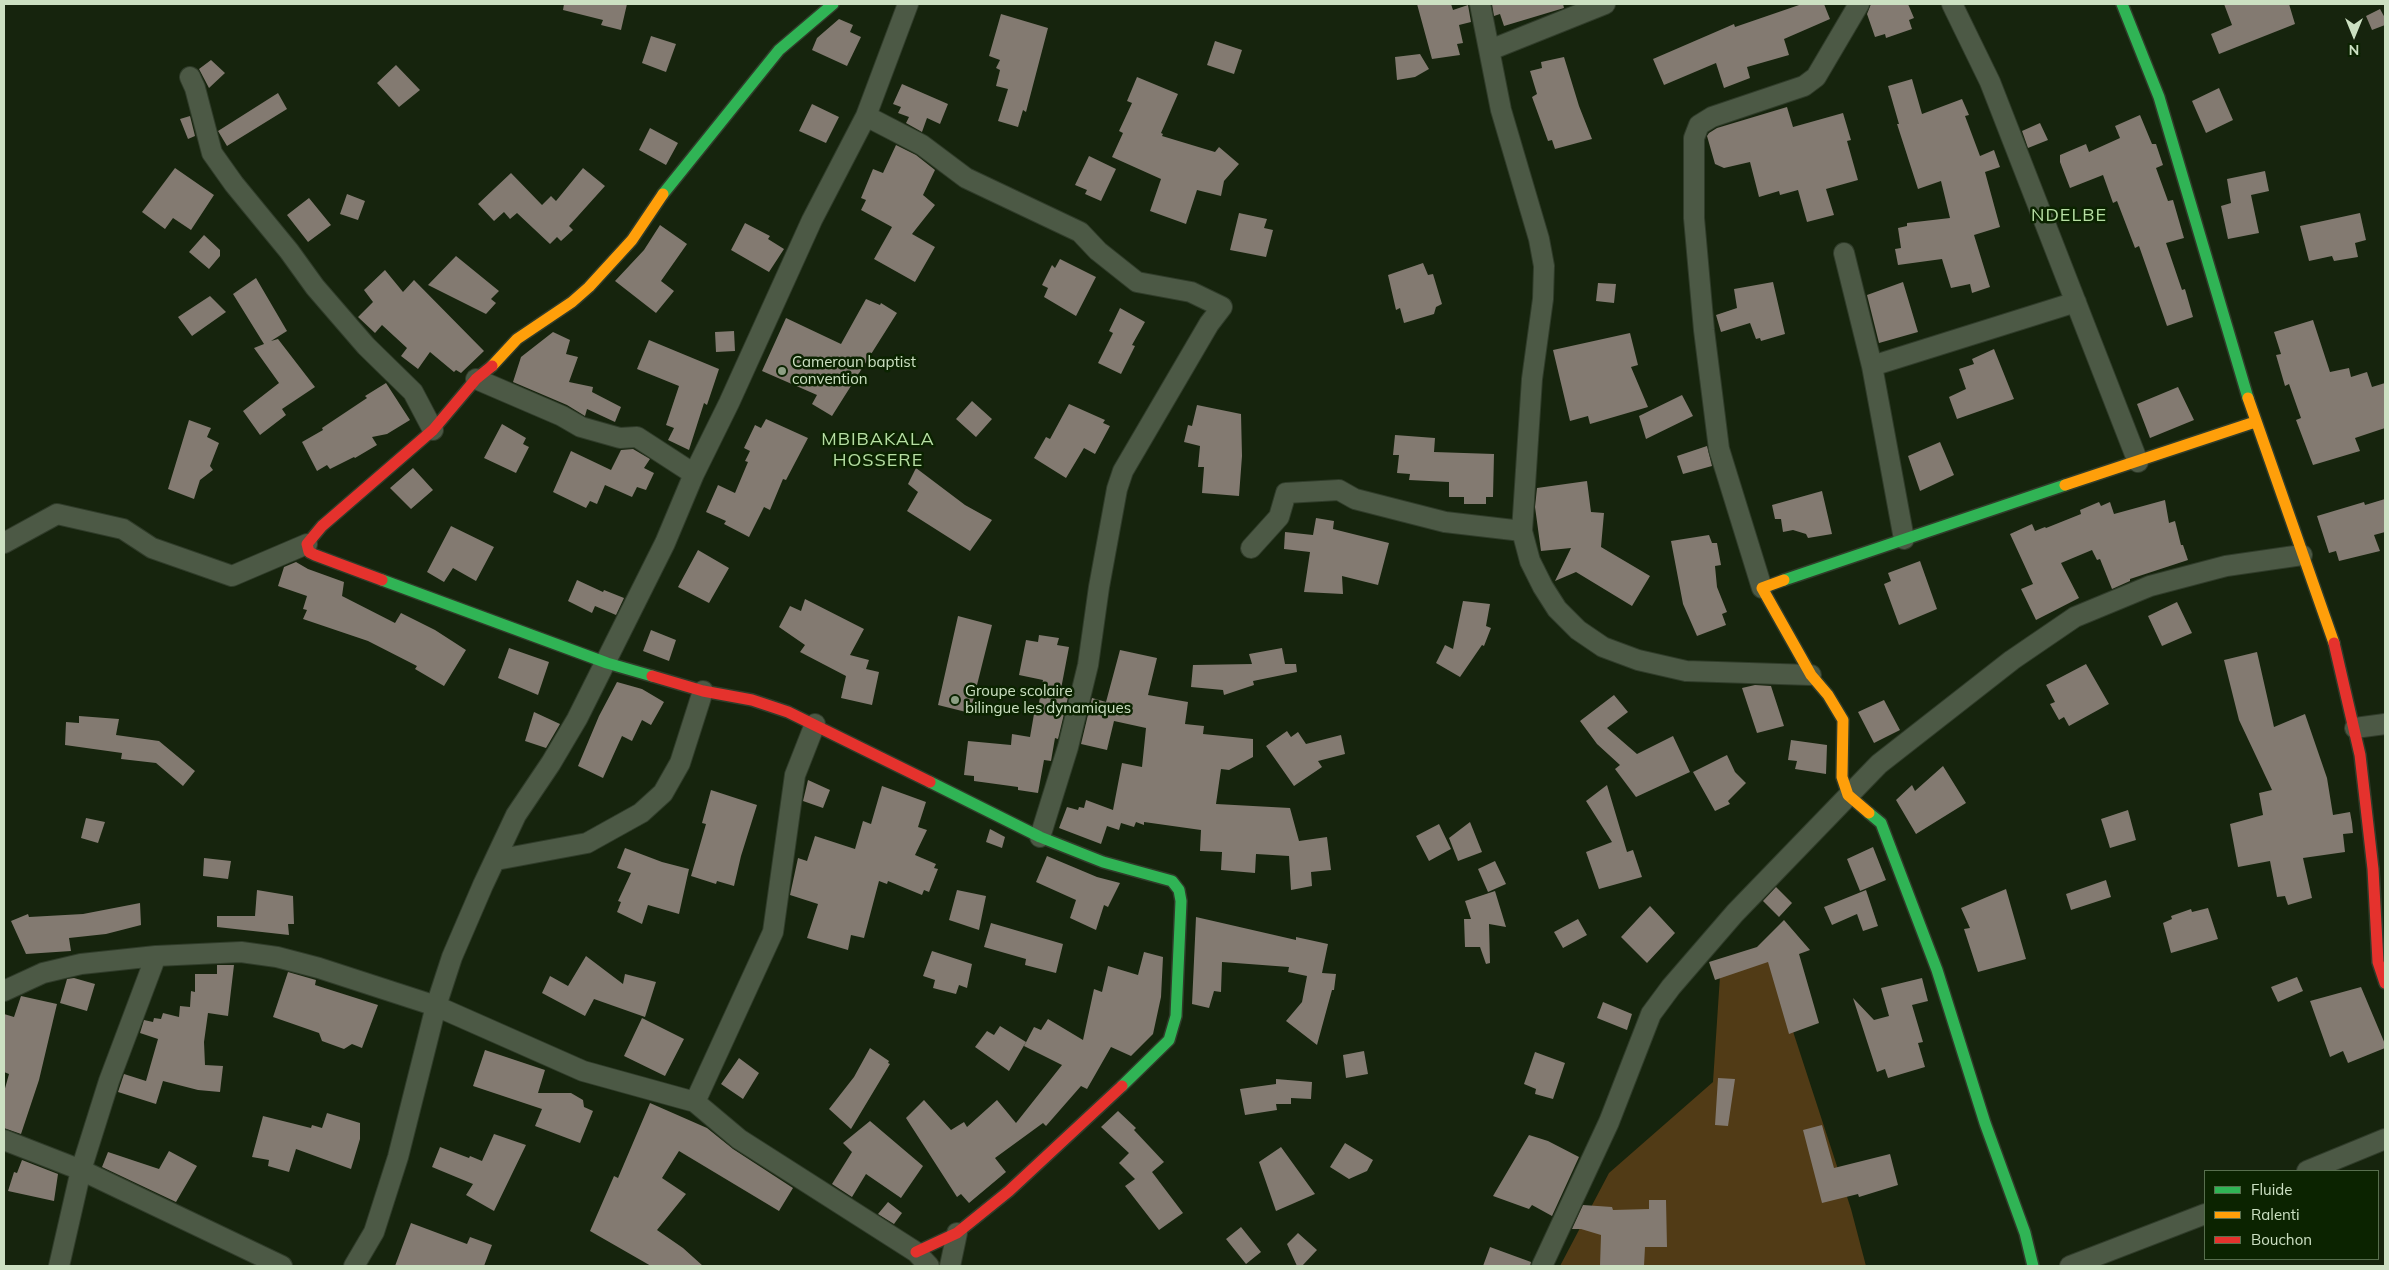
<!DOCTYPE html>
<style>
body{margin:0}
#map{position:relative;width:2389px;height:1270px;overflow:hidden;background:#16240d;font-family:Mulish,sans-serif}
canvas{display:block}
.frame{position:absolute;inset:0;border:5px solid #cce0c2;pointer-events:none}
.legend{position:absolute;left:2204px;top:1170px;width:175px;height:90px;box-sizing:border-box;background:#0b2300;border:1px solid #586f4e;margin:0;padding:6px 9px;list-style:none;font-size:15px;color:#cce0c2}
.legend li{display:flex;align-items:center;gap:10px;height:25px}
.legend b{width:25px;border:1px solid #586f4e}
.north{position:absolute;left:2329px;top:10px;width:50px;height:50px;-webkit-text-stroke:4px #0b2300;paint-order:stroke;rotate:180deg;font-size:14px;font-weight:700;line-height:20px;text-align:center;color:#cce0c2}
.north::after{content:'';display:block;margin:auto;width:18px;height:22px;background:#cce0c2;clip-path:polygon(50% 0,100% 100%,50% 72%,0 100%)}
</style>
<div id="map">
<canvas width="2389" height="1270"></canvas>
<div class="frame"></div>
<ul class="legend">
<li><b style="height:6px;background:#30b455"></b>Fluide</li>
<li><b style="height:6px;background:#ff9f0a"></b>Ralenti</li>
<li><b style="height:6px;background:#e5322d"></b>Bouchon</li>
</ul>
<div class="north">N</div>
</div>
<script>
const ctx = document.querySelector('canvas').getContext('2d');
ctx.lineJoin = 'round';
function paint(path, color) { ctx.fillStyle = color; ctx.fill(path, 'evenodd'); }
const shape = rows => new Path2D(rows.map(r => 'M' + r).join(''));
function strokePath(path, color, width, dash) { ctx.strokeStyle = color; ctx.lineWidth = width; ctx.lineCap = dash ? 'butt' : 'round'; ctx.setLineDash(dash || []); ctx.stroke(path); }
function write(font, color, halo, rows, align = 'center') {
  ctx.font = font + ' Mulish,sans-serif'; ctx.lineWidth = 5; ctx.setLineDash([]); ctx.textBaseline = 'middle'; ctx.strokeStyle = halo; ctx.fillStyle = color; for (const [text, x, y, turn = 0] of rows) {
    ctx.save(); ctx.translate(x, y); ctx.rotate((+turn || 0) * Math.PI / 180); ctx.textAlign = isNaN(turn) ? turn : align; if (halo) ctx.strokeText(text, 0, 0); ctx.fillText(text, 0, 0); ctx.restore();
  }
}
const green = shape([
 [1721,961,1770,961,1851,1209,1866,1266,1560,1266,1609,1173,1713,1082]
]);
const building = shape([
 [564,4,627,4,621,30,601,25,603,20,563,10],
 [1417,4,1451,4,1453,10,1468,5,1471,22,1459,25,1463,43,1457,44,1460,55,1432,59],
 [1492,4,1563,4,1564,8,1504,26,1500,14,1494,16],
 [1802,4,1824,4,1830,19,1784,39,1789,55,1747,67,1750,78,1724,88,1716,63,1664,85,1653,59,1734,24,1735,27],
 [1871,4,1908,4,1914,18,1909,20,1912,29,1886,38,1885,34,1875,37,1867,14],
 [2224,4,2289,4,2295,24,2219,54,2211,34,2232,25],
 [2380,9,2385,18,2385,25,2372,30,2366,16],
 [1001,14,1048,28,1026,112,1023,110,1018,127,998,121,1008,89,996,86,1000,70,996,68,1000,60,989,56],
 [839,19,853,25,850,32,861,37,847,66,812,50,817,38],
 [651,36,676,44,666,72,642,63],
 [1215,41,1242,50,1234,74,1207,65],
 [1420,54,1429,69,1415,77,1397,80,1395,57],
 [1564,57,1579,106,1592,139,1555,149,1552,140,1548,141,1532,97,1537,94,1530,71,1542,68,1541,62],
 [211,60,225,73,209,88,199,69],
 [396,65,420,90,399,107,377,83],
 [1137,77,1178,94,1161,133,1163,134,1162,136,1215,152,1219,147,1239,164,1224,181,1221,196,1197,190,1186,224,1150,211,1161,179,1112,157,1123,133,1119,131,1132,103,1127,101],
 [1912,79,1922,114,1962,99,1969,115,1965,116,1980,156,1994,150,2000,167,1985,172,2000,227,1974,235,1990,287,1972,293,1970,284,1951,288,1942,259,1898,265,1895,249,1901,248,1898,228,1907,226,1907,223,1950,218,1941,181,1918,189,1897,124,1899,124,1888,86],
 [902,84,948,104,940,124,927,118,922,132,906,123,909,117,898,113,901,107,893,104],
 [2219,88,2233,120,2206,133,2192,101],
 [278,93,287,109,227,146,218,131],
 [812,104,839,117,826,143,799,131],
 [1787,107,1793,127,1843,113,1851,140,1847,141,1858,180,1826,189,1834,215,1807,222,1798,190,1780,195,1779,191,1759,197,1750,162,1724,168,1715,164,1707,136,1709,133,1717,128],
 [2140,115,2152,144,2156,144,2163,165,2156,168,2168,201,2173,200,2184,238,2166,243,2182,290,2185,289,2193,317,2167,326,2139,246,2135,248,2117,201,2113,203,2103,175,2070,188,2060,162,2060,155,2086,144,2089,152,2120,138,2115,126],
 [190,116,195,136,188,139,180,119],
 [2040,123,2048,140,2028,148,2022,131],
 [650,128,678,143,666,165,639,150],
 [896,145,916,155,935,170,923,195,935,205,912,234,935,247,915,282,874,259,892,227,861,210,866,200,861,198,873,169,883,173],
 [1089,156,1116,169,1101,201,1085,194,1087,190,1075,185],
 [175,168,214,195,191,230,173,218,165,229,142,212],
 [583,168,605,186,569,226,573,230,561,241,557,237,550,244,517,213,510,219,504,212,494,221,478,204,511,173,542,205,551,196,556,201],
 [2265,171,2269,191,2251,195,2259,233,2228,239,2221,206,2231,203,2227,179],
 [347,194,365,201,358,220,340,214],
 [309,198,331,225,308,242,287,215],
 [1239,213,1267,219,1264,228,1273,230,1266,257,1230,250],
 [2360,213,2366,240,2355,243,2358,257,2334,261,2332,256,2309,261,2300,226],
 [745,223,770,236,768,239,784,249,769,272,731,250],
 [660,225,687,244,661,281,674,291,656,313,615,281,644,250],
 [204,235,220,250,220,256,209,269,189,252],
 [456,256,499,291,491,299,496,303,486,314,428,285],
 [1060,259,1096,277,1076,316,1044,297,1048,288,1042,285,1052,265,1055,268],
 [1423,263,1428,275,1433,274,1442,304,1436,307,1434,314,1404,323,1400,308,1396,310,1388,275],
 [385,270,403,292,414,280,484,351,461,373,456,370,454,372,430,352,418,369,401,356,407,348,382,325,375,333,358,317,373,302,364,290],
 [256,278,287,331,271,341,278,339,315,387,282,409,286,415,260,435,243,411,279,383,254,348,264,344,233,294],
 [1773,282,1785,334,1761,341,1760,338,1756,339,1750,323,1721,332,1716,315,1737,308,1734,289],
 [1903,282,1918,332,1879,343,1867,295],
 [1598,283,1616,284,1614,303,1596,301],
 [210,296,226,312,192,336,178,317],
 [866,299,880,305,881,303,897,313,832,416,812,404,817,395,762,371,786,318,841,344],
 [1120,308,1145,322,1132,345,1135,346,1121,374,1098,363,1113,333,1109,331],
 [2313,320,2330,372,2349,368,2351,377,2367,372,2372,387,2385,383,2385,428,2355,438,2360,451,2313,465,2296,420,2301,418,2289,384,2285,386,2276,355,2281,354,2274,332],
 [734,331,735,351,716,352,715,332],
 [553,332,570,340,566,354,578,357,569,382,593,387,592,392,621,407,615,422,587,409,585,416,567,405,513,382,521,357],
 [1630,333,1638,365,1631,367,1648,407,1590,424,1588,416,1570,421,1553,350],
 [649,340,719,369,707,405,704,403,689,450,668,440,674,428,666,425,679,386,637,369],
 [1994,349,2014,399,1957,419,1949,397,1966,389,1959,369,1974,364,1972,359],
 [386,383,410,420,387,434,372,437,377,445,355,458,354,457,330,469,327,465,317,471,302,442,323,430,322,428,367,398,365,396],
 [2178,387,2194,420,2150,438,2137,404],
 [1682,395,1693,416,1646,439,1639,416],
 [972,401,992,419,976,437,956,419],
 [1069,404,1105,420,1103,423,1110,426,1095,454,1084,448,1066,478,1034,458,1046,437,1050,439],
 [1197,405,1241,414,1242,456,1239,496,1202,493,1204,467,1198,467,1200,446,1184,442,1188,425,1192,426],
 [766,419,808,438,786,480,783,479,770,510,764,507,749,537,724,524,726,521,706,512,718,485,735,493,748,462,745,461,750,451,744,448,755,425,761,428],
 [189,420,211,428,207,437,219,443,210,466,213,470,200,480,194,499,168,489],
 [502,424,526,438,523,444,529,447,516,473,484,458],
 [1395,435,1435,438,1434,452,1494,454,1493,497,1486,497,1486,504,1464,504,1464,497,1449,497,1449,482,1409,480,1410,474,1397,473,1399,455,1393,455],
 [1940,442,1954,475,1920,491,1908,456],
 [1707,446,1712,466,1683,474,1677,456],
 [633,449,650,459,644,468,654,473,646,490,637,487,632,497,605,485,597,504,590,501,586,508,553,492,571,451,611,470,621,450],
 [413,468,433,490,411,509,390,488],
 [916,468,965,505,992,520,970,551,907,511,918,492,908,484],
 [1587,481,1591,512,1604,513,1601,547,1650,576,1632,606,1576,572,1555,581,1571,548,1541,551,1535,507,1537,488],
 [1822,491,1832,534,1808,538,1806,534,1793,530,1783,532,1781,519,1775,519,1772,505],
 [2385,499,2385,532,2374,535,2380,551,2339,561,2336,551,2329,553,2317,516,2364,502,2365,505],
 [2165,500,2169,523,2175,521,2181,545,2183,545,2188,560,2130,579,2130,581,2112,589,2100,559,2097,560,2092,550,2061,563,2079,598,2036,620,2021,589,2033,584,2010,534,2032,524,2035,531,2045,527,2046,528,2081,514,2080,510,2099,502,2101,506,2110,502,2114,514],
 [1316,518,1334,521,1333,529,1389,543,1378,585,1342,576,1343,594,1304,592,1310,552,1284,549,1285,532,1313,535],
 [451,526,494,547,476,581,453,568,444,582,427,572],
 [1709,535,1712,543,1717,543,1721,565,1715,566,1717,587,1727,612,1722,614,1726,625,1697,636,1683,604,1671,541],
 [698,550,729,568,709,603,678,587],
 [1920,561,1937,609,1899,625,1884,584,1891,581,1888,573],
 [296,562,308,569,344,582,342,596,395,623,401,613,435,630,466,650,444,686,415,669,417,666,368,641,303,619,307,610,303,609,307,596,278,586,284,567],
 [577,580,603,592,604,590,624,598,616,615,595,606,592,613,568,601],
 [805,599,864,629,850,655,869,660,866,669,879,672,872,705,841,698,846,676,800,652,805,645,779,627,790,606,801,611],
 [1463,601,1490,604,1486,626,1491,628,1484,646,1482,645,1460,677,1436,663,1445,645,1453,649],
 [2177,602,2192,633,2162,646,2148,616],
 [958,616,992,625,970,713,938,705],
 [651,630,676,640,669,661,643,651],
 [1039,635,1059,638,1057,645,1069,647,1061,689,1067,691,1069,693,1058,739,1055,738,1051,761,1044,760,1038,793,1018,790,1018,787,974,781,974,776,964,775,968,741,1011,745,1012,734,1030,737,1034,714,1037,714,1043,680,1019,675,1026,640,1038,642],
 [509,648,549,662,538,695,498,678],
 [1282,648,1285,664,1296,664,1297,672,1253,681,1254,685,1224,695,1223,690,1191,687,1193,665,1252,664,1249,654],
 [1120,650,1157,658,1148,695,1188,702,1185,724,1204,726,1203,734,1253,739,1253,757,1229,770,1221,769,1216,804,1290,808,1299,841,1327,837,1331,870,1311,872,1312,886,1291,890,1289,856,1256,854,1255,873,1221,870,1222,852,1200,851,1201,830,1144,822,1144,825,1136,822,1134,827,1121,823,1119,830,1107,826,1101,844,1059,828,1067,807,1078,810,1079,807,1084,808,1086,800,1113,810,1122,763,1142,767,1146,728,1114,721,1107,750,1081,744,1092,698,1106,702],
 [2257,652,2274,727,2305,714,2327,778,2333,815,2350,812,2352,823,2353,833,2343,834,2345,852,2303,858,2312,898,2288,905,2285,896,2277,897,2270,861,2238,867,2230,824,2263,815,2259,793,2272,790,2239,720,2224,660],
 [2086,664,2109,704,2069,726,2064,717,2059,720,2050,704,2055,702,2046,685],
 [617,682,642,689,664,702,651,725,642,720,632,741,622,736,603,778,578,766,599,716],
 [1755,685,1771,686,1784,726,1757,733,1742,688],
 [1614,695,1628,712,1607,728,1637,754,1673,736,1690,772,1636,797,1615,769,1620,765,1597,744,1580,721],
 [1884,700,1900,730,1874,743,1858,712],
 [534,712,560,724,546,748,525,741],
 [79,716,119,719,116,735,159,741,195,771,183,786,156,763,121,759,122,753,65,745,66,722,79,723],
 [1287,731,1291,737,1298,732,1306,744,1341,735,1345,754,1318,761,1322,767,1294,786,1266,746],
 [1791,740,1827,745,1826,774,1795,769,1797,761,1788,760],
 [1727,755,1735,772,1746,783,1728,801,1730,804,1715,811,1693,772],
 [1943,766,1966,803,1916,834,1896,800,1912,785,1915,791],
 [808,780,830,790,823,808,803,801],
 [1607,785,1627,852,1633,850,1642,877,1599,889,1586,852,1612,842,1586,801],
 [882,786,926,802,918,827,927,830,915,855,936,864,934,868,938,869,929,892,924,890,922,895,888,881,887,884,879,881,864,938,851,935,848,950,807,938,818,904,790,895,798,858,807,861,815,836,855,849,863,821,871,824],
 [711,790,757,805,741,856,734,886,717,881,716,884,691,876,706,824,702,823],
 [2128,810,2136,840,2110,848,2101,819],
 [86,818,105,822,98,843,81,838],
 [1470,822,1482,852,1458,861,1449,838],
 [1439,824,1451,849,1429,861,1416,836],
 [990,829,1005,837,1002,848,986,842],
 [1873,847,1886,880,1860,891,1847,859],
 [625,848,662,862,689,869,679,914,648,905,642,924,617,912,621,902,618,901,631,873,617,868],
 [1047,856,1097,877,1120,883,1108,907,1104,905,1096,930,1070,918,1076,900,1036,882],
 [204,858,231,861,228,879,203,876],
 [1495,861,1506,884,1488,892,1478,869],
 [2106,880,2111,897,2071,910,2066,894],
 [1776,887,1792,903,1779,917,1763,901],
 [2006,889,2026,959,1978,972,1964,929,1970,928,1961,908],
 [257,890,293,896,294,924,288,924,289,935,217,927,217,916,255,916],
 [957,890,986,896,979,930,949,920],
 [1866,890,1878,926,1863,931,1857,914,1832,925,1824,907],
 [1495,891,1506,927,1489,924,1490,963,1486,964,1480,947,1465,947,1464,919,1471,919,1465,901],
 [140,903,141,925,106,934,69,938,71,951,26,954,11,921,28,914,29,917,83,914],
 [1650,906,1675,933,1647,963,1621,937],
 [2208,908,2218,939,2171,953,2163,923,2172,919,2171,916,2191,909,2192,912],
 [1196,917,1296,940,1296,937,1328,944,1322,973,1336,974,1334,990,1332,990,1317,1045,1286,1021,1302,1002,1307,976,1288,972,1289,967,1222,962,1221,992,1214,991,1209,1008,1192,1004],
 [1578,919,1587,935,1563,948,1554,932],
 [1784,920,1810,950,1799,954,1819,1023,1789,1034,1768,962,1715,980,1709,962,1757,947],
 [991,923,1063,944,1056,973,1025,965,1026,959,984,947],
 [932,951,972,964,967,988,959,985,956,994,933,988,935,980,923,976],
 [1144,952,1163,957,1161,997,1153,1034,1131,1056,1111,1047,1087,1089,1081,1086,1046,1126,1043,1123,995,1158,1006,1172,969,1203,961,1194,957,1197,906,1118,924,1100,951,1130,964,1122,967,1127,997,1100,1016,1123,1062,1065,1024,1046,1034,1027,1041,1030,1048,1019,1083,1040,1094,989,1102,992,1108,966,1138,975],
 [586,956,623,984,625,974,656,982,645,1017,594,999,585,1016,542,993,550,976,568,986],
 [217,965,234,965,228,1016,208,1013,204,1042,205,1065,223,1066,220,1092,198,1090,163,1081,156,1104,118,1092,124,1074,146,1081,158,1039,140,1033,144,1020,153,1022,154,1018,161,1019,163,1013,179,1017,180,1006,190,1007,191,991,195,992,195,974,217,974],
 [288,972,316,980,315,985,378,1005,362,1048,352,1044,344,1049,322,1041,319,1033,273,1017],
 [2297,977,2303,991,2278,1002,2271,987],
 [74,978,95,984,87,1011,60,1003,67,979],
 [1922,978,1928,1001,1912,1005,1923,1042,1918,1043,1925,1067,1888,1078,1885,1069,1877,1072,1853,998,1874,1020,1889,1016,1881,988],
 [2361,987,2385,1044,2385,1048,2348,1063,2343,1051,2330,1057,2310,1001],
 [21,996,57,1004,39,1080,21,1134,4,1128,4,1092,9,1074,4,1072,4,1014,14,1017],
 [1603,1002,1632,1014,1627,1030,1597,1018],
 [642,1018,684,1039,665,1076,624,1056],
 [1000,1026,1026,1042,1009,1071,975,1047,987,1031,994,1035],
 [870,1048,889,1061,888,1063,890,1064,851,1129,829,1109,854,1077],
 [485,1050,545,1070,538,1093,571,1093,583,1100,584,1107,593,1111,580,1143,535,1126,542,1109,473,1086],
 [1364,1051,1368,1074,1346,1078,1343,1055],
 [1535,1052,1565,1063,1553,1099,1535,1094,1536,1089,1524,1084],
 [739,1058,759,1073,743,1099,721,1084],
 [1718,1078,1735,1079,1728,1126,1715,1125],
 [1276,1079,1312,1082,1311,1099,1291,1098,1291,1104,1276,1104,1277,1110,1245,1115,1240,1089,1276,1084],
 [650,1103,707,1128,733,1149,793,1188,779,1211,679,1151,662,1178,686,1194,657,1230,683,1248,703,1266,651,1266,590,1231,614,1176,618,1178],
 [1118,1111,1136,1128,1134,1130,1164,1162,1152,1172,1183,1213,1159,1230,1125,1186,1135,1179,1119,1163,1129,1153,1101,1127],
 [327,1113,360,1123,360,1139,351,1169,296,1149,289,1172,268,1166,269,1160,252,1157,263,1116,311,1128,312,1125,322,1128],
 [870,1121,923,1166,901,1198,866,1174,852,1197,832,1184,852,1152,843,1143],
 [1822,1125,1834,1168,1890,1154,1898,1185,1859,1197,1858,1194,1822,1203,1803,1130],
 [494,1134,526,1145,494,1211,466,1195,473,1184,432,1167,440,1147,469,1158,470,1156,482,1161],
 [1529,1135,1548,1141,1579,1157,1552,1216,1532,1205,1529,1209,1493,1196],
 [1345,1143,1373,1160,1367,1171,1349,1179,1330,1167],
 [1281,1147,1315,1194,1276,1211,1259,1162],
 [169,1151,197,1166,176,1202,102,1167,108,1152,159,1169],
 [22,1160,58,1174,54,1201,8,1191,14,1172,17,1173],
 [1649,1200,1666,1200,1667,1247,1645,1247,1644,1266,1600,1266,1601,1235,1581,1229,1572,1229,1583,1205,1612,1207,1613,1210,1649,1209],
 [888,1202,902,1213,894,1224,878,1214],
 [411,1223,467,1244,470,1237,492,1245,484,1266,395,1266],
 [1241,1227,1261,1252,1246,1264,1226,1239],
 [1298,1233,1317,1250,1302,1266,1297,1266,1287,1244],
 [1490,1247,1531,1262,1530,1266,1483,1266]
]);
const street = shape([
 [1480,4,1501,110,1539,239,1544,266,1543,299,1532,379,1522,531,1530,561,1543,587,1557,609,1578,630,1603,647,1638,660,1686,671,1811,675],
 [1952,4,1990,82,2138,462],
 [1490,50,1605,4],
 [190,77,195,88,212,153,234,184,289,251,315,287,366,346,413,392,433,430],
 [866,116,922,145,966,178,1080,232,1098,251,1137,282,1191,292,1222,307,1209,324,1123,471,1117,489,1099,587,1088,665,1068,747,1040,837],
 [1844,253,1872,366,1904,539],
 [1872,366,2076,302],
 [476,379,562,416,581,427,620,438,637,437,694,474],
 [4,543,57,514,123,529,152,548,232,576,307,544],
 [1251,548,1279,517,1286,493,1339,490,1355,499,1445,522,1522,531],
 [1762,588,1719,449,1704,330,1694,218,1694,138,1699,125,1712,117,1804,86,1816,77,1859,4],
 [2355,728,2385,724],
 [496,860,587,843,641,813,663,793,680,763,703,691],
 [4,991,43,973,81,964,156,956,241,952,277,957,319,968,436,1006,583,1071,695,1102,739,1139,916,1252,929,1266],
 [695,1102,773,932,795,775,815,724],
 [4,1140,81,1170,282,1266],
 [2307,1171,2385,1139],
 [59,1266,81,1170,109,1081,156,956],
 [354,1266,374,1232,398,1157,436,1006,452,957,483,885,516,815,551,763,577,719,665,543,694,474,729,403,812,220,866,116,908,4],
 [950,1266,957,1233],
 [1542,1266,1609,1122,1651,1014,1671,987,1735,913,1879,764,2012,660,2075,617,2150,586,2226,566,2302,555],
 [2070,1266,2205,1214]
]);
const fast = shape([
 [2122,4,2159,97,2248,398],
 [663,194,779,50,833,4],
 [382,580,607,663,652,676],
 [1784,580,2065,485],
 [930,782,1040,837,1103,862,1172,881,1179,890,1181,901,1176,1016,1169,1040,1122,1086],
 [1869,813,1881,823,1937,970,1985,1123,2025,1233,2033,1266]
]);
const slow = shape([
 [492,366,517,339,572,302,589,287,632,240,663,194],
 [2248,398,2334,643],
 [2065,485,2255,422],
 [1784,580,1762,588,1811,675,1828,695,1843,720,1842,777,1848,795,1869,813]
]);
const jam = shape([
 [382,580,315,555,309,552,307,544,322,526,433,430,476,379,492,366],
 [2334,643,2360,755,2373,869,2378,962,2385,983],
 [652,676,703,691,752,700,788,712,930,782],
 [916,1252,957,1233,1009,1191,1122,1086]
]);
const markers = [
 [782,371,5,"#8c9e83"],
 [955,700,5,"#8c9e83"]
];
const poiNames = [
 ["Cameroun baptist",792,362],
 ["convention",792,379],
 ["Groupe scolaire",965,691],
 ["bilingue les dynamiques",965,708]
];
const quarterNames = [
 ["NDELBE",2069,216],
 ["MBIBAKALA",878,440],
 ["HOSSERE",878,461]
];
paint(green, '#513b16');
paint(building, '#837a71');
strokePath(street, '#303c2a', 22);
strokePath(fast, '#303c2a', 14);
strokePath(slow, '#303c2a', 14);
strokePath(jam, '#303c2a', 14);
strokePath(street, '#4c5945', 20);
strokePath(fast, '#30b455', 11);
strokePath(slow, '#ff9f0a', 11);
strokePath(jam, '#e5322d', 11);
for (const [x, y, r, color] of markers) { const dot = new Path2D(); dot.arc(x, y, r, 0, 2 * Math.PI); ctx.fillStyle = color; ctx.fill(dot); strokePath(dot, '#0b2300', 2); }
write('15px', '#cce0c2', '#0b2300', poiNames, 'left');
ctx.letterSpacing = '1px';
write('18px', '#b7dfa3', '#0b2300', quarterNames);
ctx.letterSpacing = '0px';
</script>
